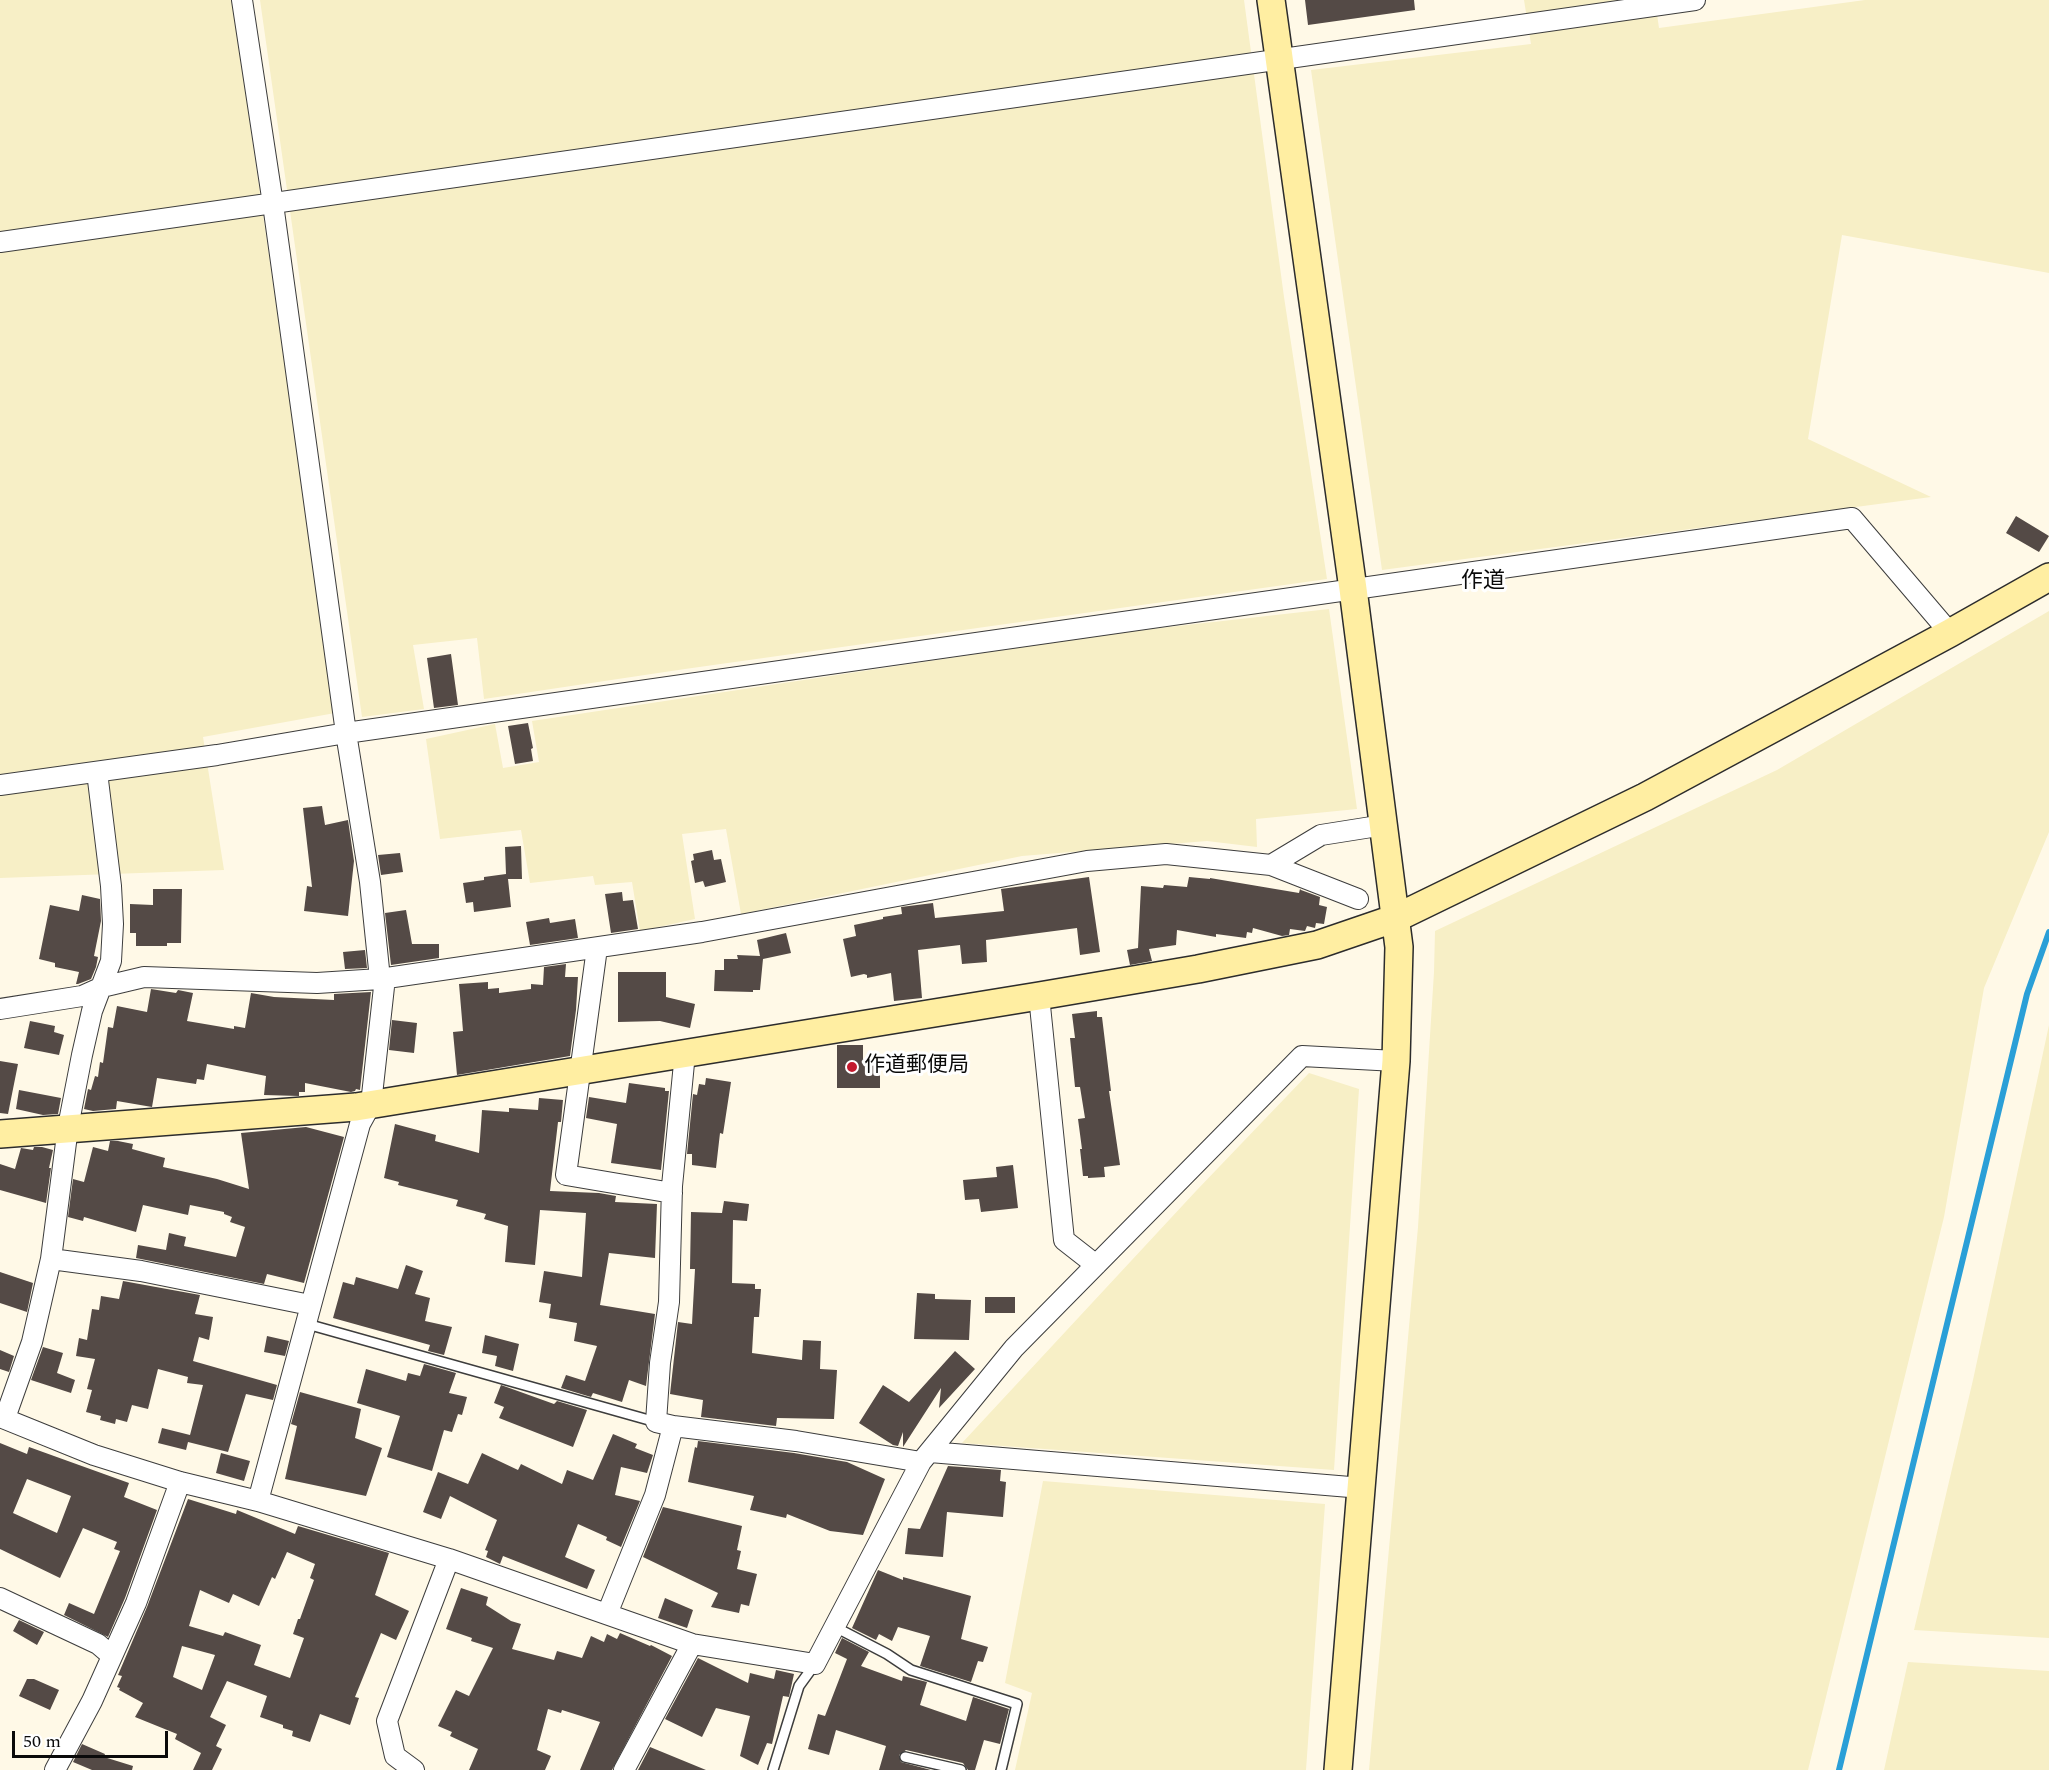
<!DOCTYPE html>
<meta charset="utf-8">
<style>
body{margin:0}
#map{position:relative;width:2049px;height:1770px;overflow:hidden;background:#fff9e7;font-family:Spectral,serif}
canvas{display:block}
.scale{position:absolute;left:12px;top:1731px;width:156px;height:27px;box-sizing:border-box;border:3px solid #0a0a0a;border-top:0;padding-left:8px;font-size:18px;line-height:21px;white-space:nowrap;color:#0a0a0a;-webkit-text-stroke:4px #fff;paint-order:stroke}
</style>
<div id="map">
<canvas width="2049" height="1770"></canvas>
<div class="scale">50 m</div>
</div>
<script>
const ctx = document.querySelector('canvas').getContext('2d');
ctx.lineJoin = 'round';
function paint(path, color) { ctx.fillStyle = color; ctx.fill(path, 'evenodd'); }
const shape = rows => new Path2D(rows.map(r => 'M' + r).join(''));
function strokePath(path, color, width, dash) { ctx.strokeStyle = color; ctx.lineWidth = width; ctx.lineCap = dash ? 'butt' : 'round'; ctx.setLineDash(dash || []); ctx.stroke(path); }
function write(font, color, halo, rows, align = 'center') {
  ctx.font = font + ' Spectral,"Noto Sans JP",serif'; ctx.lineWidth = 6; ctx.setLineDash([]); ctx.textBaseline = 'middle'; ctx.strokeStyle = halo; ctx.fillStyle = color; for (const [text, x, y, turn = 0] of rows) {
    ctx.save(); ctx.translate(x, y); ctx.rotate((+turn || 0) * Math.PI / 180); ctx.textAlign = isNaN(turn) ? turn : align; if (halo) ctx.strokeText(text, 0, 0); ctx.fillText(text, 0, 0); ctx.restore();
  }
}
const farmland = shape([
 [0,0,232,0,335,713,203,737,224,870,0,878],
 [260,0,1244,0,1284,297,1327,579,685,669,484,699,477,638,413,645,424,709,362,717],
 [1524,0,1655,0,1659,28,1865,0,2049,0,2049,273,1842,235,1808,439,1931,497,1382,570,1311,70,1531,44],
 [1329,609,1357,809,1256,819,1257,847,1207,841,1022,856,741,914,726,829,682,834,695,919,640,931,632,882,595,885,593,876,530,883,521,830,440,839,426,739,495,724,503,768,539,762,532,721,1116,633],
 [2049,611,2049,832,1984,988,1944,1217,1808,1770,1369,1770,1418,1227,1434,972,1435,931,1777,770],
 [2049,1025,2049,1638,1914,1630,1973,1380],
 [1309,1073,1359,1089,1334,1470,962,1443,1196,1191],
 [1043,1481,1325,1504,1306,1770,1015,1770,1032,1693,1005,1683],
 [1908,1662,2049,1671,2049,1770,1884,1770]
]);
const stream = shape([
 [1839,1770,2027,994,2049,932]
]);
const building = shape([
 [1305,0,1414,0,1415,10,1308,25],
 [2016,516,2049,536,2039,552,2006,533],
 [451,654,458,705,434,708,427,658],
 [528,723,533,748,531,749,533,761,515,764,508,726],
 [322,806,325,825,348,820,354,861,348,916,304,911,307,886,312,887,303,808],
 [521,846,522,879,508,879,511,907,474,912,473,902,466,903,463,883,484,880,484,877,506,874,505,847],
 [712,850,714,860,721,859,726,882,705,887,703,881,695,883,691,861,694,860,693,854],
 [400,853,403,872,381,875,378,855],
 [1089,877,1100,952,1080,955,1077,928,986,940,987,962,962,964,960,945,918,950,922,998,894,1001,891,973,867,978,867,975,864,974,851,977,843,939,856,936,854,925,883,919,883,917,902,914,901,907,933,903,935,918,1004,911,1001,889],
 [1189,877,1210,879,1210,878,1299,893,1300,889,1301,890,1320,897,1319,905,1327,907,1324,924,1316,923,1315,928,1307,926,1305,931,1290,929,1289,935,1282,936,1253,928,1252,933,1247,932,1246,938,1216,934,1216,937,1177,930,1176,945,1149,949,1152,961,1130,965,1127,950,1138,948,1141,886,1163,888,1164,885,1187,887],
 [153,889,182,889,181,943,167,943,167,946,136,946,136,933,130,933,130,904,153,905],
 [622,892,623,901,633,900,638,929,611,933,605,894],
 [82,895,100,899,101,921,94,956,98,957,96,967,91,979,78,984,76,984,79,972,55,967,55,963,39,959,50,905,79,911],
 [406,910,412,944,439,944,439,958,391,965,385,913],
 [549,918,550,923,575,919,578,938,530,945,526,922],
 [786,933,791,953,763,959,760,990,753,990,753,992,714,991,715,970,724,970,724,959,738,959,737,955,760,956,757,940],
 [365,950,367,968,345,969,343,952],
 [566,964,565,977,578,977,576,1010,570,1056,457,1075,453,1032,463,1031,459,984,488,982,488,989,499,988,499,993,531,989,531,984,543,985,544,967],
 [618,972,666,972,666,997,695,1004,690,1028,660,1021,618,1022],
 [151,989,176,993,178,990,193,993,187,1021,234,1029,234,1026,245,1028,251,993,274,997,334,1000,334,994,371,992,360,1090,356,1089,355,1091,351,1092,305,1083,305,1092,299,1092,299,1096,264,1095,266,1076,207,1064,204,1080,197,1079,196,1084,157,1078,152,1107,117,1101,116,1109,93,1111,84,1109,88,1089,91,1090,95,1076,98,1077,100,1062,103,1063,108,1027,113,1028,117,1006,147,1012],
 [1097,1011,1097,1017,1102,1017,1111,1091,1109,1091,1120,1165,1104,1167,1105,1177,1088,1178,1088,1176,1083,1176,1080,1149,1082,1149,1078,1119,1085,1118,1080,1087,1075,1087,1070,1038,1075,1038,1072,1014],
 [392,1020,417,1023,414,1053,389,1050],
 [30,1021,55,1026,54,1032,64,1035,59,1055,24,1048],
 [837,1045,863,1045,863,1059,880,1059,880,1088,837,1088],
 [0,1061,18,1064,8,1114,0,1113],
 [706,1078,731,1082,723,1134,720,1133,716,1168,692,1165,692,1154,687,1154,693,1094,697,1095,699,1084,705,1085],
 [629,1083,665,1088,665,1091,669,1091,661,1170,611,1163,617,1124,586,1118,589,1097,626,1103],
 [19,1090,61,1098,58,1114,43,1115,16,1109],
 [539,1098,563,1100,561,1122,558,1122,550,1191,599,1193,616,1196,615,1202,657,1204,655,1258,609,1253,600,1305,655,1314,646,1386,629,1380,622,1402,593,1393,591,1397,561,1388,566,1375,585,1381,597,1346,574,1341,577,1323,549,1318,551,1304,539,1302,544,1271,582,1277,586,1213,540,1210,535,1265,505,1262,508,1226,484,1219,486,1214,456,1206,458,1200,398,1185,399,1182,384,1178,395,1124,436,1135,435,1141,479,1153,482,1110,509,1112,509,1108,538,1110],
 [306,1127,344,1137,304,1283,267,1274,264,1284,136,1258,138,1245,166,1250,169,1233,186,1237,184,1246,236,1257,245,1227,230,1222,232,1217,224,1214,224,1212,190,1205,188,1215,143,1205,136,1232,84,1217,83,1221,68,1217,73,1179,84,1182,93,1147,108,1151,110,1141,118,1141,133,1144,132,1149,165,1158,163,1167,217,1179,249,1189,241,1133],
 [34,1147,42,1147,53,1150,49,1168,51,1168,46,1203,0,1190,0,1164,15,1169,21,1148,33,1150],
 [1013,1165,1018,1208,981,1212,979,1199,965,1200,963,1180,997,1177,996,1167],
 [724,1201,749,1204,747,1221,733,1220,732,1283,755,1284,755,1289,761,1289,759,1317,754,1317,752,1353,802,1360,803,1340,821,1341,820,1369,837,1370,834,1419,777,1418,776,1426,701,1417,703,1400,670,1394,678,1322,692,1324,695,1269,690,1269,691,1212,722,1213],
 [406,1265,423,1271,415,1294,430,1298,425,1321,452,1327,444,1355,428,1351,430,1345,333,1318,343,1282,354,1285,356,1277,398,1289],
 [0,1272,33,1283,27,1312,0,1303],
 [123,1281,200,1295,195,1314,213,1317,209,1340,199,1337,193,1361,277,1385,273,1400,246,1394,228,1452,188,1442,186,1450,158,1443,162,1428,190,1435,203,1385,187,1383,188,1377,158,1369,148,1409,132,1405,127,1422,116,1419,115,1424,100,1420,101,1416,86,1412,92,1390,87,1389,95,1359,76,1356,79,1338,87,1340,92,1309,99,1310,101,1296,119,1299],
 [917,1293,935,1294,935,1299,971,1300,969,1340,914,1339],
 [985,1297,1015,1297,1015,1313,985,1313],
 [485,1335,519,1344,513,1371,495,1366,497,1356,482,1353],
 [267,1336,289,1341,285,1356,264,1352],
 [43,1347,63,1353,57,1373,75,1380,71,1393,31,1380],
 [0,1350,14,1356,9,1372,0,1369],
 [955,1351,975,1369,939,1408,941,1388,903,1447,903,1432,898,1446,893,1445,859,1423,883,1385,909,1402],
 [424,1364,456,1373,449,1393,467,1397,462,1415,458,1414,452,1432,444,1430,432,1471,387,1457,400,1416,357,1403,366,1369,406,1381,408,1373,420,1376],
 [501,1385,554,1404,557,1401,587,1410,573,1447,499,1418,504,1407,494,1403],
 [300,1392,361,1409,355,1438,382,1448,366,1496,285,1479,297,1426,291,1424],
 [613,1434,637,1444,635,1448,653,1455,647,1473,621,1467,615,1495,640,1501,621,1547,606,1540,607,1537,578,1524,565,1557,595,1570,587,1589,503,1556,500,1564,486,1557,488,1551,485,1550,497,1520,450,1496,441,1519,423,1512,438,1472,468,1484,482,1453,518,1470,521,1464,562,1484,567,1470,593,1480],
 [698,1441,794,1453,847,1462,885,1479,863,1535,830,1531,787,1514,786,1518,750,1510,754,1496,688,1482,695,1447,697,1448],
 [0,1443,27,1454,29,1447,129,1483,124,1497,157,1510,125,1598,108,1637,64,1615,69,1603,94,1614,120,1551,114,1549,117,1542,83,1528,60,1578,0,1549],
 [27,1479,71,1496,57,1533,13,1513],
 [221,1453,250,1461,244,1481,216,1473],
 [948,1466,1001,1470,1000,1481,1006,1482,1003,1517,947,1512,943,1557,905,1554,908,1528,920,1529],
 [188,1499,236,1514,237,1510,295,1534,298,1526,389,1553,375,1595,409,1611,396,1640,381,1633,355,1697,359,1698,350,1725,320,1714,310,1742,292,1736,293,1731,283,1728,283,1725,260,1717,267,1696,227,1681,210,1717,226,1725,216,1746,222,1749,212,1770,193,1770,201,1753,175,1739,177,1734,135,1717,143,1703,119,1690,120,1688,117,1687,122,1676,118,1675,147,1607],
 [287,1552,315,1564,310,1578,314,1580,300,1619,298,1619,293,1634,304,1638,290,1678,254,1665,261,1645,225,1632,223,1636,189,1626,200,1590,229,1603,233,1594,259,1606,272,1577,275,1579],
 [182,1646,215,1655,202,1690,173,1677],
 [663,1507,742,1526,737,1550,741,1551,737,1569,757,1574,749,1606,741,1604,739,1613,711,1607,718,1593,643,1557],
 [878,1570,903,1580,903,1577,971,1596,961,1639,988,1647,983,1662,978,1661,971,1682,920,1666,930,1636,898,1627,892,1641,879,1634,876,1640,852,1628],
 [461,1588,488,1597,486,1605,511,1621,521,1624,512,1649,554,1660,557,1651,582,1658,591,1636,604,1642,607,1634,617,1639,620,1633,650,1646,651,1645,672,1656,612,1770,580,1770,600,1722,562,1710,561,1713,548,1709,537,1750,551,1756,545,1770,469,1770,478,1749,450,1736,452,1732,438,1726,456,1690,469,1696,493,1648,471,1641,472,1638,446,1629],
 [665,1598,693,1610,687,1628,658,1618],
 [19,1620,44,1632,37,1645,13,1631],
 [842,1638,869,1652,861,1666,902,1681,903,1676,927,1682,920,1705,966,1721,973,1697,1009,1709,1000,1744,984,1740,975,1770,968,1770,963,1763,906,1750,899,1755,901,1762,931,1770,879,1770,886,1746,836,1730,829,1755,808,1749,818,1714,825,1716,847,1659,835,1653],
 [698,1658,748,1683,750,1673,774,1679,776,1670,794,1674,789,1697,783,1696,772,1744,767,1743,758,1765,740,1756,750,1716,716,1708,702,1737,665,1719],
 [27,1679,34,1679,59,1690,50,1710,19,1696],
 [82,1744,105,1754,104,1757,133,1766,132,1770,92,1770,73,1762],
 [650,1747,706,1770,638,1770]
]);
const lane = shape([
 [307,1324,656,1422],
 [835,1627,887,1654,911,1670,1017,1704,1001,1770],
 [905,1757,961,1770],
 [773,1770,799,1686,815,1664]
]);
const street = shape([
 [242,0,273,204,346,733,370,882,380,979,384,987,371,1104,360,1124,258,1501],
 [0,242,1695,0],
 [0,785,217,755,346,733,1852,518,1950,633],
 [1271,865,1321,835,1384,825],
 [597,948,566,1175,672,1193],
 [1039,996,1064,1240,1096,1265],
 [0,1009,82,996,102,987,144,977,317,983,380,979,702,932,1087,861,1166,854,1271,865,1358,899],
 [51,1259,141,1271,310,1305],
 [0,1417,94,1455,180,1482,258,1501,449,1559,692,1644,815,1664,921,1462,1014,1348,1302,1056,1396,1061],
 [5,1418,32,1342,51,1259,68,1127,82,1055,92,1011,111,961,113,924,111,886,97,772],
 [673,1426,796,1441,921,1462],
 [930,1452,1362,1488],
 [0,1598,98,1644,112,1656],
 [607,1614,655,1495,673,1426,656,1422,660,1363,669,1302,672,1186,685,1053],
 [55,1770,92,1701,136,1603,180,1482],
 [414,1770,395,1756,387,1721,449,1559],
 [624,1770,692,1644]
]);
const secondary = shape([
 [1271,0,1353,589,1399,947,1396,1061,1338,1770],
 [0,1134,356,1107,1039,996,1198,969,1317,945,1396,918,1645,797,1950,633,2049,577]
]);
const markers = [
 [852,1067,6,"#c31a2e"]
];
const poiNames = [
 ["作道郵便局",864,1067]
];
const neighbourhoodNames = [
 ["作道",1483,583]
];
paint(farmland, '#f7efc6');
strokePath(stream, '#2a9fd7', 6);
paint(building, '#544a46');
strokePath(lane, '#3d3d3d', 12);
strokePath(street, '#3d3d3d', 22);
strokePath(secondary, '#2c2c2c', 30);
strokePath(lane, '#fff', 9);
strokePath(street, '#fff', 20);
strokePath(secondary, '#ffeea2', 27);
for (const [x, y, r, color] of markers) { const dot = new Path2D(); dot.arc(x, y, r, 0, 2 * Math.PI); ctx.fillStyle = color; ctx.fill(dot); strokePath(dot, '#fff', 2); }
write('21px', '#0a0a0a', '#fff', poiNames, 'left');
write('22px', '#0a0a0a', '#fff', neighbourhoodNames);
</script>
